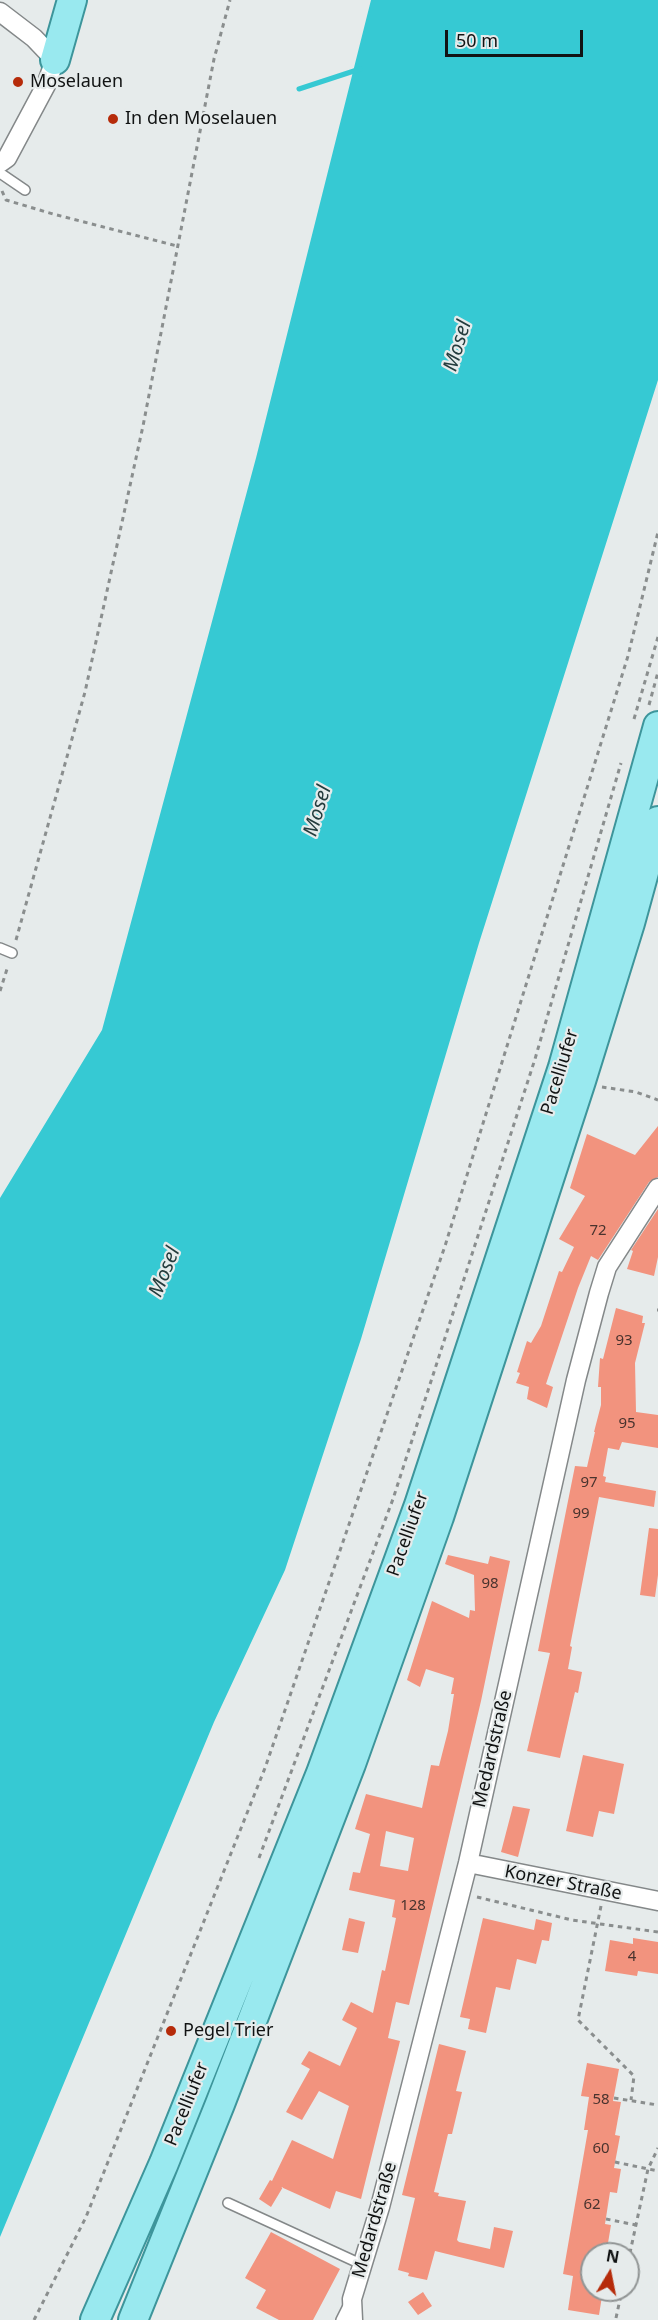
<!DOCTYPE html>
<meta charset="utf-8">
<style>
body{margin:0}
#map{position:relative;width:658px;height:2320px;overflow:hidden;background:#e6ebeb;font-family:"Noto Sans",sans-serif}
canvas{display:block}
.north{position:absolute;left:580px;top:2242px;width:60px;height:60px;box-sizing:border-box;background:#e6ebeb;border:2px solid #919595;border-radius:50%;rotate:10deg;font-size:16px;font-weight:700;line-height:24px;text-align:center;color:#111313}
.north::after{content:'';display:block;margin:auto;width:21px;height:27px;background:#b62b0a;clip-path:polygon(50% 0,100% 100%,50% 72%,0 100%)}
.scale{position:absolute;left:445px;top:30px;width:138px;height:27px;box-sizing:border-box;border:3px solid #111313;border-top:0;padding-left:8px;font-size:18px;line-height:21px;white-space:nowrap;color:#111313;-webkit-text-stroke:4px #e6ebeb;paint-order:stroke}
</style>
<div id="map">
<canvas width="658" height="2320"></canvas>
<div class="north">N</div>
<div class="scale">50 m</div>
</div>
<script>
const ctx = document.querySelector('canvas').getContext('2d');
ctx.lineJoin = 'round';
function paint(path, color) { ctx.fillStyle = color; ctx.fill(path, 'evenodd'); }
const shape = rows => new Path2D(rows.map(r => 'M' + r).join(''));
function strokePath(path, color, width, dash) { ctx.strokeStyle = color; ctx.lineWidth = width; ctx.lineCap = dash ? 'butt' : 'round'; ctx.setLineDash(dash || []); ctx.stroke(path); }
function write(font, color, halo, rows, align = 'center') {
  ctx.font = font + ' "Noto Sans",sans-serif'; ctx.lineWidth = 4.5; ctx.setLineDash([]); ctx.textBaseline = 'middle'; ctx.strokeStyle = halo; ctx.fillStyle = color; for (const [text, x, y, turn = 0] of rows) {
    ctx.save(); ctx.translate(x, y); ctx.rotate((+turn || 0) * Math.PI / 180); ctx.textAlign = isNaN(turn) ? turn : align; if (halo) ctx.strokeText(text, 0, 0); ctx.fillText(text, 0, 0); ctx.restore();
  }
}
const water = shape([
 [371,0,658,0,658,380,479,943,361,1339,285,1570,214,1722,0,2237,0,1198,102,1030,256,458]
]);
const stream = shape([
 [299,89,360,69]
]);
const building = shape([
 [658,1126,658,1177,649,1182,598,1260,591,1256,578,1288,546,1384,553,1387,547,1408,527,1399,529,1387,516,1383,520,1373,517,1372,527,1341,531,1343,541,1326,559,1271,562,1272,574,1247,559,1239,585,1196,570,1188,587,1134,635,1155],
 [658,1209,658,1257,654,1276,627,1269,633,1251,631,1250],
 [616,1308,643,1316,642,1323,645,1323,635,1363,636,1412,658,1415,658,1448,622,1442,619,1450,608,1448,603,1476,606,1477,605,1482,656,1491,654,1507,599,1497,570,1646,572,1647,568,1669,582,1672,578,1693,575,1692,560,1758,527,1751,550,1653,538,1651,575,1466,587,1467,595,1432,594,1432,601,1405,601,1387,598,1387,600,1358,603,1359],
 [649,1528,658,1529,658,1575,655,1597,640,1595],
 [448,1555,488,1564,490,1556,510,1561,481,1701,409,2005,396,2002,388,2038,400,2041,361,2199,336,2191,330,2209,281,2187,283,2187,271,2207,259,2199,270,2180,272,2181,292,2140,333,2159,349,2106,319,2091,302,2120,286,2112,310,2069,301,2064,309,2051,340,2066,357,2028,342,2020,351,2002,373,2013,382,1970,385,1971,396,1918,392,1917,395,1900,349,1890,353,1872,360,1873,370,1834,355,1829,366,1794,422,1808,431,1765,439,1766,448,1731,454,1694,451,1694,454,1678,426,1669,420,1687,407,1680,432,1601,469,1618,470,1610,475,1611,474,1575,445,1564],
 [386,1831,414,1838,408,1871,380,1866],
 [583,1755,624,1764,614,1814,599,1811,593,1837,566,1831],
 [513,1806,530,1809,518,1857,501,1852],
 [349,1918,365,1922,358,1953,342,1950],
 [483,1918,534,1930,536,1919,552,1923,549,1941,542,1940,536,1964,517,1959,510,1990,496,1987,486,2033,468,2029,470,2019,460,2017],
 [633,1938,658,1942,658,1974,638,1971,637,1976,605,1971,610,1940,633,1944],
 [439,2044,466,2051,456,2091,462,2092,452,2134,448,2134,434,2192,439,2193,438,2196,466,2201,457,2240,459,2242,490,2249,494,2227,513,2231,504,2268,435,2251,427,2280,408,2276,409,2273,398,2270,415,2198,402,2195],
 [587,2063,619,2069,613,2101,621,2102,615,2135,620,2136,614,2168,621,2169,617,2193,610,2192,605,2224,611,2225,607,2249,600,2248,599,2254,592,2254,592,2290,603,2290,599,2315,568,2310,573,2276,563,2274,588,2130,584,2130,589,2097,581,2096],
 [271,2232,340,2269,313,2320,279,2320,256,2308,266,2290,245,2278],
 [423,2292,432,2306,418,2315,408,2302]
]);
const path = shape([
 [2,191,6,200,53,214,177,246],
 [649,705,658,672],
 [634,719,658,637],
 [16,940,85,692,143,426,214,59,230,0],
 [0,991,8,966],
 [602,1087,636,1092,658,1100],
 [657,1310,658,1310],
 [259,1858,393,1499,535,1059,621,763],
 [477,1897,572,1920,658,1932],
 [601,1906,578,2020,634,2076,631,2100],
 [614,2098,658,2105],
 [615,2162,658,2171],
 [606,2219,636,2225],
 [628,2262,648,2169,658,2148],
 [616,2318,622,2290],
 [34,2320,86,2217,265,1768,445,1246,628,656,658,532]
]);
const service = shape([
 [0,173,25,190],
 [0,948,12,953],
 [228,2203,363,2265],
 [341,2320,349,2304]
]);
const minor = shape([
 [0,12,34,38,55,60,46,85,7,158,0,163],
 [468,1863,658,1901],
 [353,2320,352,2299,380,2207,468,1863,576,1380,599,1293,607,1267,658,1188]
]);
const primary = shape([
 [55,60,72,0],
 [95,2320,164,2163,321,1773,419,1505,563,1067,658,726],
 [133,2320,220,2104,351,1764,439,1517,581,1081,630,923,658,821]
]);
const markers = [
 [18,82,6,"#b62b0a"],
 [113,119,6,"#b62b0a"],
 [171,2031,6,"#b62b0a"]
];
const numberNames = [
 ["72",598,1231],
 ["93",624,1341],
 ["95",627,1424],
 ["97",589,1483],
 ["99",581,1514],
 ["98",490,1584],
 ["128",413,1906],
 ["4",632,1957],
 ["58",601,2100],
 ["60",601,2149],
 ["62",592,2205]
];
const poiNames = [
 ["Moselauen",30,82],
 ["In den Moselauen",125,119],
 ["Pegel Trier",183,2031]
];
const streetNames = [
 ["Pacelliufer",560,1072,-73],
 ["Pacelliufer",408,1534,-70],
 ["Medardstraße",493,1749,-77],
 ["Konzer Straße",563,1883,11],
 ["Pacelliufer",187,2104,-68],
 ["Medardstraße",375,2220,-74]
];
const waterNames = [
 ["Mosel",458,346,-73],
 ["Mosel",318,811,-73],
 ["Mosel",165,1272,-68]
];
paint(water, '#36c9d3');
strokePath(stream, '#36c9d3', 5);
paint(building, '#f2937e');
strokePath(service, '#848889', 12);
strokePath(minor, '#848889', 21);
strokePath(primary, '#3d959b', 32);
strokePath(path, '#8a8e8e', 3, [4.5, 4.5]);
strokePath(service, '#fff', 9);
strokePath(minor, '#fff', 18);
strokePath(primary, '#99e9ef', 28);
for (const [x, y, r, color] of markers) { const dot = new Path2D(); dot.arc(x, y, r, 0, 2 * Math.PI); ctx.fillStyle = color; ctx.fill(dot); strokePath(dot, '#e6ebeb', 2); }
write('15px', '#49332e', null, numberNames);
write('18px', '#111313', '#e6ebeb', poiNames, 'left');
write('18px', '#111313', '#e6ebeb', streetNames);
write('italic 20px', '#243c3d', '#e6ebeb', waterNames);
</script>
